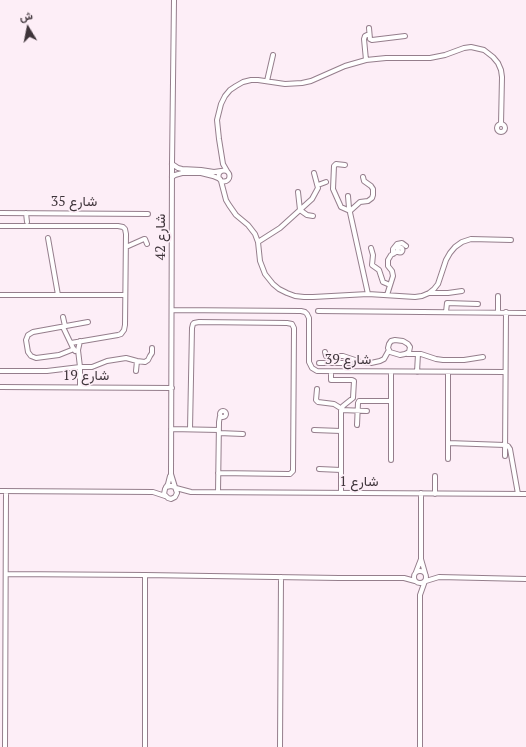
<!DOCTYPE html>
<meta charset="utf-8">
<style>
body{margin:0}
#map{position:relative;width:526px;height:747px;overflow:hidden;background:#fdeef7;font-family:"PT Serif",Vazirmatn,serif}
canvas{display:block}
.north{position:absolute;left:8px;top:8px;width:40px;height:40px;-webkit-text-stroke:3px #fdeef7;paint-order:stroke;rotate:350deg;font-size:11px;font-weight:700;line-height:16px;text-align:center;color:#3e343a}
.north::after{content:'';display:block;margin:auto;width:14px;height:18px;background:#3e343a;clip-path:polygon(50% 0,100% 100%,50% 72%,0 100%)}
</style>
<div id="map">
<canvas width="526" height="747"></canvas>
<div class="north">ش</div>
</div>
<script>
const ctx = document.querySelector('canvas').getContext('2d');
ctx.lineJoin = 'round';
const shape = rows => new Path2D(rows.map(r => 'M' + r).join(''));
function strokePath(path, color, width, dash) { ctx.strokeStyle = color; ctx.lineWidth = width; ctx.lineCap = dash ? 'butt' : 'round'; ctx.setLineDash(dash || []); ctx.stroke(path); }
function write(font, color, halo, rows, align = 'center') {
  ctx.font = font + ' "PT Serif",Vazirmatn,serif'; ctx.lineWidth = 3.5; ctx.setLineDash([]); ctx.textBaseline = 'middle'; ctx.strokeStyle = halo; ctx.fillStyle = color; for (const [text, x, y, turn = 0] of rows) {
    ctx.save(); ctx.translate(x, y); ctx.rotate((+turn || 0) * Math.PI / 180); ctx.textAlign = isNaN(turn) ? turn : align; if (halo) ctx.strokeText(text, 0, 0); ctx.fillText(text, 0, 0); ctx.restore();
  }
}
const minor = shape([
 [174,0,172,164,171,474,175,487],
 [369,28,370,39,372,40,405,36],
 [366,60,364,39,365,36,369,34],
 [267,81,273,55],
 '497 128a4 4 0 1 1 8 0a4 4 0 1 1-8 0Z',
 [172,164,178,168,182,169,201,170,214,172,221,171],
 [345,165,336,164,334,166,333,189,341,207,350,211,360,202,368,201,372,198,373,195,373,189,371,186,364,181,363,177],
 '218.5 176a5.5 5.5 0 1 1 11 0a5.5 5.5 0 1 1-11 0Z',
 [227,171,223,164,219,139,217,120,221,104,225,96,230,90,236,86,243,82,251,80,258,80,285,84,302,83,311,81,345,66,366,60,386,58,430,58,445,55,464,48,471,47,484,50,493,57,498,63,501,70,502,77,501,124],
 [172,177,175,175,182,173,201,173,213,176,220,179],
 [221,181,226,200,229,205,236,215,248,225,255,234,258,242,260,261,265,274,273,284,279,289,287,293,295,296,304,297,313,297,368,294,415,297,422,296,429,293,434,289,438,284,446,260,450,253,455,247,462,242,471,239,511,240],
 [318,185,326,182],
 [298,192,300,210,307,215,313,216],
 [348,196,349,208,368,294],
 [0,213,148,214],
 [26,213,27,222],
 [0,226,118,226,123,227,125,229,126,234,125,325,124,330,121,334,118,335,71,343],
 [48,238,58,295],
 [258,242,280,228,312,199,318,188,314,173],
 [126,247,144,239,145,239,147,244],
 '397.5 250a2.5 2.5 0 1 1 5 0a2.5 2.5 0 1 1-5 0Z',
 [371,248,373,255,372,265,379,270,383,282,390,285],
 [393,254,393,249,397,244,402,243,406,246],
 [429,293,448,293,462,291],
 [0,295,125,295],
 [387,295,393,276,392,271,388,266,388,260,391,255,398,251],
 [498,296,498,312],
 [172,310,301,311,305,312,307,314,309,318,309,362,312,368,317,371,505,372],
 [318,311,526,313],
 [446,312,447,303,478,304],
 [63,317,65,326],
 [63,327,73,348,75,351],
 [395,340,403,341,408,344,410,347,409,352,405,354,400,355,390,352,388,348,389,344,391,341,395,340],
 [74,349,59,355,36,358,31,356,28,352,26,340,28,335,33,332,88,322],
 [325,352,326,356,343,356,361,362,371,363,380,361,384,359,389,350],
 [407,354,421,354,436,359,443,360,464,360,483,357],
 [319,363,351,363],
 [0,371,47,371,80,367,92,367,107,361,126,358,137,361,145,362,148,360,150,356,152,353,152,348],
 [136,371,137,361],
 [331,372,331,380,352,380,354,381,353,398,343,406,341,410,341,493],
 [417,372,418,354],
 [0,387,172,388],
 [80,387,80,367,78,350,80,341],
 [317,389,316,400,318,402,334,404,342,409],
 [341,410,367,411],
 '220 414a3 3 0 1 1 6 0a3 3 0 1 1-6 0Z',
 [357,425,358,403,359,401,391,401],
 [171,429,219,430],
 [190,429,192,328,193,324,194,323,199,322,287,323,292,324,294,328,294,330,293,471,290,474,288,474,218,473],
 [314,430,341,431],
 [219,433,243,434],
 [448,443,505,445,508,446,510,449,518,494],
 [505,456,506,312],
 [448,459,448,372],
 [391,460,391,372],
 [319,469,341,470],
 [435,476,435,494],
 [166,487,171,486,175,487,177,493,175,497,171,499,168,498,164,494,165,489,168,484,170,476],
 [176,488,191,492,526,494],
 [0,491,153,492,165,496],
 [218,492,219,422,220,416],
 [421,559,425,573],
 '414 577a6 6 0 1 1 12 0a6 6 0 1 1-12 0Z',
 [416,572,421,559,421,493],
 [6,574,145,575,339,578,404,578,415,581],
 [426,581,439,577,526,579],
 [5,747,6,491],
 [145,747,145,575],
 [280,747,281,577],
 [420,747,420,595,425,581]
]);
const streetNames = [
 ["شارع 35",74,202],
 ["شارع 42",161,237,-90],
 ["شارع 39",348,360],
 ["شارع 19",86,376],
 ["شارع 1",359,482]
];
strokePath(minor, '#957e8c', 6);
strokePath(minor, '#fff', 4);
write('14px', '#3e343a', '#fdeef7', streetNames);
</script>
